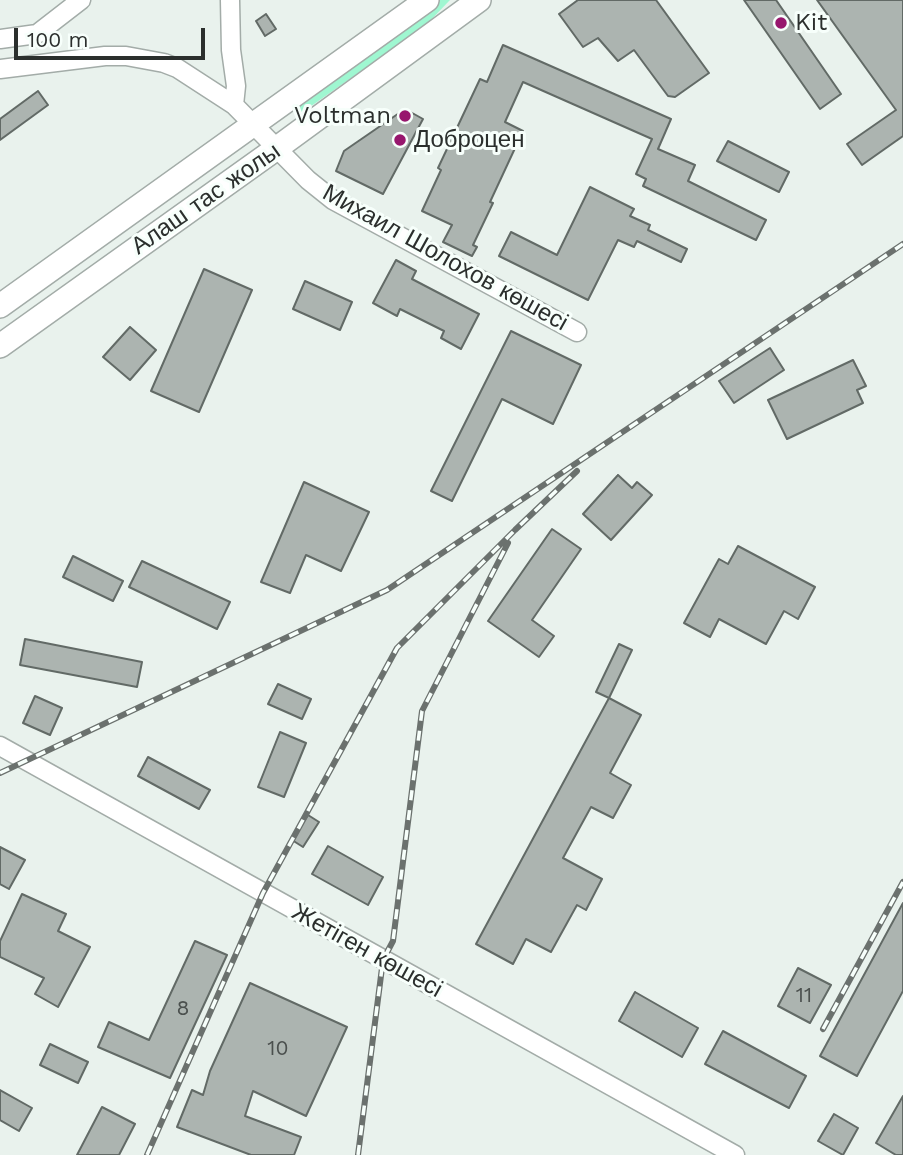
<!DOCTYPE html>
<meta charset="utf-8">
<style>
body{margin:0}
#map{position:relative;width:903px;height:1155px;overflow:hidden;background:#e9f2ed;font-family:"Work Sans",sans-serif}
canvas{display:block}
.scale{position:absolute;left:14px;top:28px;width:191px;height:32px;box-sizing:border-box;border:4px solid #2b2f2d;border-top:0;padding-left:9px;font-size:21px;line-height:24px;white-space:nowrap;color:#2b2f2d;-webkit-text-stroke:5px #f7fffb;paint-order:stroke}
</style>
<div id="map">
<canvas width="903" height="1155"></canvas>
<div class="scale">100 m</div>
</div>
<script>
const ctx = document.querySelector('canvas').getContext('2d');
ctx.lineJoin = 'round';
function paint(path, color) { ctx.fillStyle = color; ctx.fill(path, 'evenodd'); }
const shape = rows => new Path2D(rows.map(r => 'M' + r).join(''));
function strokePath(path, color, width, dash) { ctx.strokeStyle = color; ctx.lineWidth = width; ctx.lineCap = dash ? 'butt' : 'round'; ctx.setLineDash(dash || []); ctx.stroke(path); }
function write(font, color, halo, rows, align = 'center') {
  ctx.font = font + ' "Work Sans",sans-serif'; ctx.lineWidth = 6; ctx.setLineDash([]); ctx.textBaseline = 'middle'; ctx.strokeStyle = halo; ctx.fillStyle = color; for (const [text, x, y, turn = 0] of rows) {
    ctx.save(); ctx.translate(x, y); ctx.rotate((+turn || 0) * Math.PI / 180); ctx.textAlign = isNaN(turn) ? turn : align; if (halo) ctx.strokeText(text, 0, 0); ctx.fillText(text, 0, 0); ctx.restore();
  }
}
const green = shape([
 [440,0,450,0,425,26,297,116,294,107]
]);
const building = shape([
 [578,0,656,0,709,73,675,97,668,96,634,50,618,61,598,38,583,47,559,14,578,0],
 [744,0,776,0,841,94,820,109,744,0],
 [817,0,903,0,903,136,862,165,847,144,896,110,817,0],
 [266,14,276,29,265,36,256,21,266,14],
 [503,45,671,119,658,149,695,165,688,181,766,220,756,240,643,186,646,179,636,174,652,139,523,82,505,122,523,131,490,202,493,203,473,245,477,247,472,256,443,242,452,225,422,211,441,170,438,168,480,79,487,82,503,45],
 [38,91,48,105,0,140,0,119,38,91],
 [405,109,423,119,383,194,336,171,344,151,405,109],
 [728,141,789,172,779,192,717,161,728,141],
 [590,187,634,209,630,216,650,225,648,230,687,249,681,262,637,241,634,247,618,240,588,300,499,256,511,232,557,255,590,187],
 [396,260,416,271,412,279,479,314,461,349,441,338,444,331,400,309,397,316,373,303,396,260],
 [204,269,252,290,199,412,151,391,204,269],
 [305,281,352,302,340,330,293,309,305,281],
 [130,327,156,350,130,380,103,357,130,327],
 [511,331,581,365,553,424,502,399,452,501,431,491,511,331],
 [770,348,784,370,734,403,719,381,770,348],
 [853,360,866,386,857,390,863,403,787,439,768,400,853,360],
 [618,475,632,488,637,482,652,495,611,540,583,514,618,475],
 [304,482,369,512,341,571,306,555,290,593,261,582,304,482],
 [552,529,581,549,532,620,554,636,539,657,488,621,552,529],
 [738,546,815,587,798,619,784,611,766,644,719,619,710,637,684,623,719,559,728,564,738,546],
 [73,556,123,581,113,601,63,577,73,556],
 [142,561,230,602,217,629,129,587,142,561],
 [25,639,142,662,137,687,20,665,25,639],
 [619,644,632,650,609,698,596,692,619,644],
 [278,684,311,699,302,719,268,704,278,684],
 [35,696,62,708,50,735,23,723,35,696],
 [609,698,641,715,610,773,631,785,613,818,591,807,563,858,602,879,586,910,577,905,551,952,526,939,513,964,476,944,609,698],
 [280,732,306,743,284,797,258,787,280,732],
 [148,757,210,790,199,809,138,776,148,757],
 [308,815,319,822,303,847,292,840,308,815],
 [328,846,383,877,368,905,312,874,328,846],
 [0,847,25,860,9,889,0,884,0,847],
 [22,894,66,914,58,931,90,947,58,1007,35,994,44,978,0,957,0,941,22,894],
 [903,903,903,991,857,1076,820,1056,903,903],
 [195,941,227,955,170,1078,98,1047,109,1022,149,1040,195,941],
 [798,968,831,985,810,1023,778,1006,798,968],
 [250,983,347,1027,306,1116,253,1091,245,1116,301,1137,294,1155,251,1155,177,1127,192,1090,203,1095,210,1071,250,983],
 [635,992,698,1028,682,1057,619,1021,635,992],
 [723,1031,806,1076,789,1108,705,1064,723,1031],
 [50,1044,88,1062,78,1083,40,1065,50,1044],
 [0,1090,32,1108,19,1131,0,1120,0,1090],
 [903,1096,903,1155,896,1155,876,1143,903,1096],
 [102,1107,135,1124,119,1155,77,1155,102,1107],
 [834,1114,858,1128,843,1155,818,1141,834,1114]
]);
const minor = shape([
 [230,0,231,50,236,86,234,105],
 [0,39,37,34,81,0],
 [0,69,105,56,126,56,164,63,177,68,234,105,308,180,333,200,577,332],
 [0,746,735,1155]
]);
const major = shape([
 [0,306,427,0],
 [0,346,277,148,479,0]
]);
const rail = shape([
 [0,773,387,590,903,244],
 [823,1029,903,882],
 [147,1155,263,893,397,648,515,530,577,471],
 [358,1155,383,960,393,941,422,711,508,543]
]);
const markers = [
 [781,23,7,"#97166d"],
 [405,116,7,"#97166d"],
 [400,140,7,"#97166d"]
];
const numberNames = [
 ["11",804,996],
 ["8",183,1009],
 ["10",278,1049]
];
const poiNames = [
 ["Kit",795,23],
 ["Voltman",391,116,"right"],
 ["Доброцен",414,140]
];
const streetNames = [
 ["Алаш тас жолы",206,199,-35],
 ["Михаил Шолохов көшесі",445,258,29],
 ["Жетіген көшесі",367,951,29]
];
paint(green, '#9ff7d1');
paint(building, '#acb4b0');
strokePath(building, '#626a66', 2);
strokePath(minor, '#a3aca8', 21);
strokePath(major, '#a3aca8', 26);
strokePath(minor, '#fff', 18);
strokePath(major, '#fff', 23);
strokePath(rail, '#6b716e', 6);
strokePath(rail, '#f7fffb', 3.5, [10]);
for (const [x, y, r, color] of markers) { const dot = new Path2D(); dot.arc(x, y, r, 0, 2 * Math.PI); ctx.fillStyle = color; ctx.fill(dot); strokePath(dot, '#f7fffb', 2.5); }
write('21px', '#4b504e', null, numberNames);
write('24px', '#2b2f2d', '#f7fffb', poiNames, 'left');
write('24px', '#2b2f2d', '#f7fffb', streetNames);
</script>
